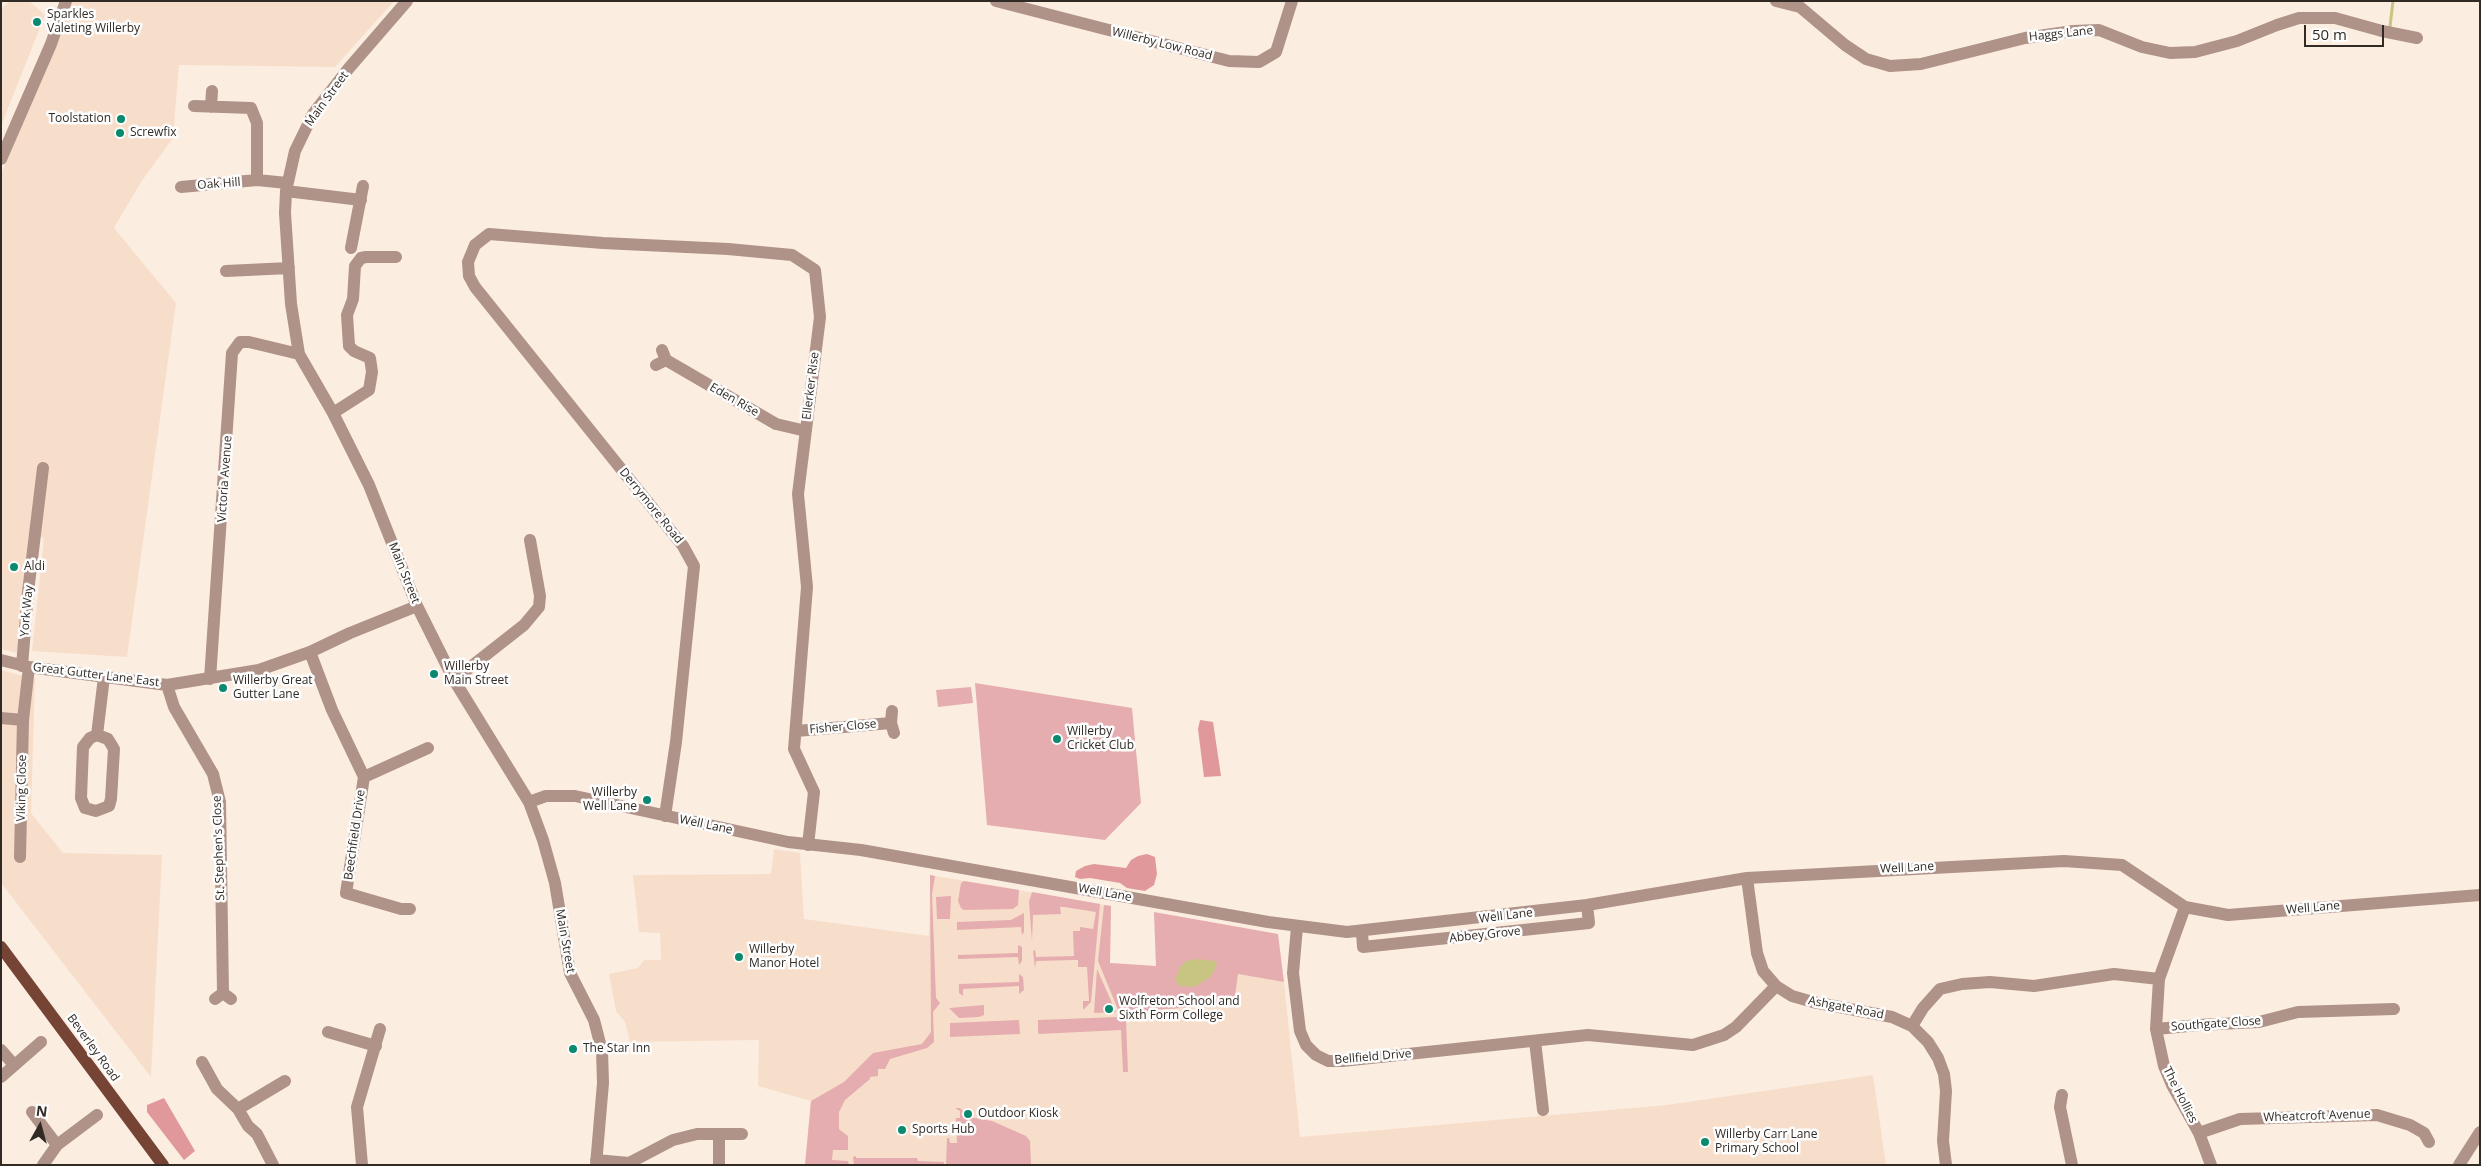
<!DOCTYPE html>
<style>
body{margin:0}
#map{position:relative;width:2481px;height:1166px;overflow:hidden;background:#fcede1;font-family:"Open Sans",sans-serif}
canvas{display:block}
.frame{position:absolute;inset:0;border:2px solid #312a25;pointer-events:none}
.north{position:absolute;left:15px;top:1101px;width:50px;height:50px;-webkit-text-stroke:4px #fdfdfd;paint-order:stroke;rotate:7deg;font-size:14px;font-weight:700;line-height:20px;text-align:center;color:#312a25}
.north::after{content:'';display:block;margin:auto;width:18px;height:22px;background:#312a25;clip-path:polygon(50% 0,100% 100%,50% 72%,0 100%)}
.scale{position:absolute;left:2304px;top:25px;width:80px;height:22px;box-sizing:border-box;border:2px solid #312a25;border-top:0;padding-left:6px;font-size:15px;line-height:18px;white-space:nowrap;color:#312a25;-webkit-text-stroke:4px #fdfdfd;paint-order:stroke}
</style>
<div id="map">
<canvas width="2481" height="1166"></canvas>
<div class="frame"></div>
<div class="north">N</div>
<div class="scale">50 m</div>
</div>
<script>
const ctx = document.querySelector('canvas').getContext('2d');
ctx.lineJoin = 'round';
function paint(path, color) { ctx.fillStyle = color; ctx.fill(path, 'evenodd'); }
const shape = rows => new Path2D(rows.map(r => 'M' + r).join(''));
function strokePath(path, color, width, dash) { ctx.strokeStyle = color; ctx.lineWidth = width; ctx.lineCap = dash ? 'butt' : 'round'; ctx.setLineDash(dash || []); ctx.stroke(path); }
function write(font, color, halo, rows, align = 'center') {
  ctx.font = font + ' "Open Sans",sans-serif'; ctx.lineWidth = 5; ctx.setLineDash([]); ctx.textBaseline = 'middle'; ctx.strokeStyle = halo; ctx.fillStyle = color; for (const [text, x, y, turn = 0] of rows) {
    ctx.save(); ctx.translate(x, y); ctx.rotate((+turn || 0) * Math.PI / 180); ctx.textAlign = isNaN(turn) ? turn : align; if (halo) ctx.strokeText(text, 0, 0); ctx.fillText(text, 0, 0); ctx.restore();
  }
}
const built = shape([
 [10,1,29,1,45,15,1,126,1,9],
 [70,1,394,1,335,67,179,65,173,138,141,182,114,228,176,303,127,657,32,651,44,538,33,534,17,653,1,649,1,174],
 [1,670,35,679,31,813,63,853,162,855,151,1077,1,883],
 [774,849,800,853,804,919,929,936,930,875,1111,906,1110,963,1156,966,1154,912,1238,974,1284,982,1300,1137,1667,1105,1873,1075,1886,1165,805,1165,811,1101,758,1086,759,1040,630,1042,625,1022,616,1011,609,974,638,968,644,960,661,960,660,933,639,932,633,875,771,874]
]);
const green = shape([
 [975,683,1132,708,1141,803,1105,840,987,825],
 [971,687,973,703,938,707,936,690],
 [930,875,935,876,932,894,936,998,940,1003,933,1012,934,1042,927,1048,890,1059,885,1069,878,1069,878,1076,870,1077,870,1079,845,1100,839,1112,839,1129,848,1136,848,1150,833,1150,832,1160,848,1161,849,1165,805,1165,811,1101,844,1082,873,1053,922,1044,931,1032],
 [964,881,1019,890,1018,905,1013,909,964,910,961,908,958,901,961,883],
 [1032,892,1100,904,1091,1002,1083,1010,1083,1001,1089,1001,1087,967,1078,967,1078,960,1074,960,1036,961,1035,968,1033,951,1035,950,1036,957,1074,956,1073,931,1080,931,1080,927,1093,929,1096,912,1064,907,1060,907,1061,914,1033,915,1032,941,1029,902],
 [951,896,950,919,937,919,936,897],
 [1104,905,1111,906,1110,963,1156,966,1154,912,1278,934,1284,982,1238,974,1234,1003,1136,1012,1128,1017,1119,1012,1098,961],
 [1024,913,1024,932,1022,935,1021,927,957,930,957,922,1011,920],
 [1018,945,1022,947,1022,961,1019,965,1018,957,958,959,958,955,1018,953],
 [1097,969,1116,1012,1094,1013],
 [1019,974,1023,977,1024,990,1019,994,1019,986,963,989,963,996,959,993,959,984,1019,982],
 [984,1005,984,1015,979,1017,959,1018,949,1008],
 [1118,1017,1126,1020,1128,1072,1123,1072,1121,1030,1039,1034,1038,1032,1038,1020],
 [1019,1020,1020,1034,950,1037,950,1023],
 [955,1108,960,1108,969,1117,992,1121,1026,1136,1030,1141,1031,1165,946,1165,947,1138,949,1138,950,1143,957,1143,956,1118,960,1118,960,1111],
 [856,1156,856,1158,917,1158,918,1161,944,1162,944,1165,854,1165,853,1157]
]);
const forest = shape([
 [1200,720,1213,722,1221,776,1204,777,1198,729],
 [1147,854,1155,857,1157,874,1154,885,1145,891,1127,888,1120,883,1090,878,1080,879,1075,877,1076,871,1085,866,1094,864,1126,868,1131,860,1138,856],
 [164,1098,195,1151,184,1160,147,1112,147,1105]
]);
const water = shape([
 [1197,959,1215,961,1217,965,1214,971,1209,978,1194,987,1179,986,1175,980,1180,967,1186,961]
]);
const stream = shape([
 [2390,27,2393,1]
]);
const minor = shape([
 [407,1,349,68,313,114,295,151,286,191,285,213,291,304,299,354,333,413,369,485,417,606,454,680,529,802,543,840,555,883,570,973,594,1020,602,1051,603,1083,596,1165],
 [996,1,1229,61,1259,62,1276,52,1292,1],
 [1776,1,1800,7,1845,45,1866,59,1890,66,1921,64,2025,38,2073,31,2099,30,2142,47,2170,53,2195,52,2237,41,2277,25,2299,18,2335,18,2382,31,2417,38],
 [194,106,251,108,257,123,257,180],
 [211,107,212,91],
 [1,159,51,44,66,1],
 [181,187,257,180,287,183],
 [286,191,361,200],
 [351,248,363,186],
 [226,271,289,268],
 [666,360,776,424,806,431],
 [656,365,666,360,662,350],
 [333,413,369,390,372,372,370,358,354,351,349,346,347,315,353,299,355,266,361,258,366,257,396,257],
 [310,652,332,710,364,777,346,893,401,909,410,909],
 [1,660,29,667,167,685,259,670,310,652,350,633,417,606],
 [22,666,28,592,43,468],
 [210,679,232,353,240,342,249,342,299,354],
 [454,680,524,625,539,607,540,596,530,540],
 [167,685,174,707,213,774,220,802,223,993],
 [892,711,891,723,894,733],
 [1,718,23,720],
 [796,731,891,723],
 [97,735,90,738,83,747,81,798,85,808,96,811,109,806,111,799,114,749,108,739,97,735,104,677],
 [364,777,428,748],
 [529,802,546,796,575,796,788,842,861,850,1268,922,1347,932,1587,905,1747,878,2064,861,2122,865,2185,907,2228,915,2480,895],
 [665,816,676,742,694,566,683,546,475,287,469,276,468,262,475,245,489,234,603,243,728,249,792,255,815,270,820,317,798,494,807,587,794,749,814,792,808,845],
 [20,857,23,720,29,667],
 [1747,878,1757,953,1763,971,1776,986,1792,996,1813,1002,1892,1017,1912,1026,1928,1042,1938,1058,1944,1074,1946,1091,1943,1141,1946,1165],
 [2185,907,2159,979,2156,1029,2164,1066,2172,1085,2199,1133,2211,1165],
 [1297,927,1293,973,1300,1031,1306,1045,1316,1055,1328,1061,1342,1061,1588,1035,1693,1045,1724,1035,1736,1027,1776,986],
 [1362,932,1363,947,1589,923,1587,905],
 [215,999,223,993,231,999],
 [1912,1026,1923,1008,1940,989,1962,984,1990,982,2034,986,2114,974,2159,979],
 [2156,1029,2199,1025,2259,1022,2298,1012,2394,1009],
 [328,1032,376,1046],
 [1535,1041,1543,1110],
 [1,1050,14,1065],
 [202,1062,217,1089,238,1109,248,1126,257,1134,273,1165],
 [1,1077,41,1042],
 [2062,1095,2060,1107,2072,1165],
 [238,1109,285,1081],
 [32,1112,57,1145],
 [2199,1133,2240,1119,2377,1115,2410,1125,2424,1133,2429,1142],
 [596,1160,629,1163,673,1140,697,1134,742,1134],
 [43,1165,57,1145,97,1115],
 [362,1165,357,1107,380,1029],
 [719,1165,719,1134],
 [2459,1165,2480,1132]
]);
const major = shape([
 [1,947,163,1165]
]);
const markers = [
 [37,22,5,"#098a6f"],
 [121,119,5,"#098a6f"],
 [120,133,5,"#098a6f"],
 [14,567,5,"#098a6f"],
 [434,674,5,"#098a6f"],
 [223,688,5,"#098a6f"],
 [1057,739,5,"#098a6f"],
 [647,800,5,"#098a6f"],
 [739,957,5,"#098a6f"],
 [1109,1009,5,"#098a6f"],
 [573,1049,5,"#098a6f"],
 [968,1114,5,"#098a6f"],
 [902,1130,5,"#098a6f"],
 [1705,1142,5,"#098a6f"]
];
const poiNames = [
 ["Sparkles",47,15],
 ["Valeting Willerby",47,29],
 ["Toolstation",111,119,"right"],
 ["Screwfix",130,133],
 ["Aldi",24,567],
 ["Willerby",444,667],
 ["Main Street",444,681],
 ["Willerby Great",233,681],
 ["Gutter Lane",233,695],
 ["Willerby",1067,732],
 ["Cricket Club",1067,746],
 ["Willerby",637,793,"right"],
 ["Well Lane",637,807,"right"],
 ["Willerby",749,950],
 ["Manor Hotel",749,964],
 ["Wolfreton School and",1119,1002],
 ["Sixth Form College",1119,1016],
 ["The Star Inn",583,1049],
 ["Outdoor Kiosk",978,1114],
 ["Sports Hub",912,1130],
 ["Willerby Carr Lane",1715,1135],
 ["Primary School",1715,1149]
];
const streetNames = [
 ["Haggs Lane",2061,34,-6],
 ["Willerby Low Road",1162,44,14],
 ["Main Street",327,99,-54],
 ["Oak Hill",219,184,-4],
 ["Ellerker Rise",811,386,-83],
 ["Eden Rise",734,400,30],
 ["Victoria Avenue",225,479,-86],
 ["Derrymore Road",651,506,51],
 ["Main Street",404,573,68],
 ["York Way",27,611,-85],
 ["Great Gutter Lane East",96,675,7],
 ["Fisher Close",843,727,-5],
 ["Viking Close",22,788,-89],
 ["Well Lane",706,825,12],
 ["Beechfield Drive",355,835,-82],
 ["St. Stephen's Close",219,848,-92],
 ["Well Lane",1907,868,-3],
 ["Well Lane",1105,893,10],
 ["Well Lane",2313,908,-5],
 ["Well Lane",1506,916,-7],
 ["Abbey Grove",1485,935,-6],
 ["Main Street",565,941,80],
 ["Ashgate Road",1846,1008,11],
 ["Southgate Close",2216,1024,-4],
 ["Beverley Road",93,1048,54],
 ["Bellfield Drive",1373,1057,-5],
 ["The Hollies",2180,1095,63],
 ["Wheatcroft Avenue",2317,1116,-2]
];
paint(built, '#f7deca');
paint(green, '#e5adaf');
paint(forest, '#e0989b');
paint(water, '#c8c583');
strokePath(stream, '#c8c583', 3);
strokePath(minor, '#af9288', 12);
strokePath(major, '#754434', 12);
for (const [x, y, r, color] of markers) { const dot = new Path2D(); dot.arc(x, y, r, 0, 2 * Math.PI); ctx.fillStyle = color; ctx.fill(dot); strokePath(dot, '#fdfdfd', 2); }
write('12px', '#312a25', '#fdfdfd', poiNames, 'left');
write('12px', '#312a25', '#fdfdfd', streetNames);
</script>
